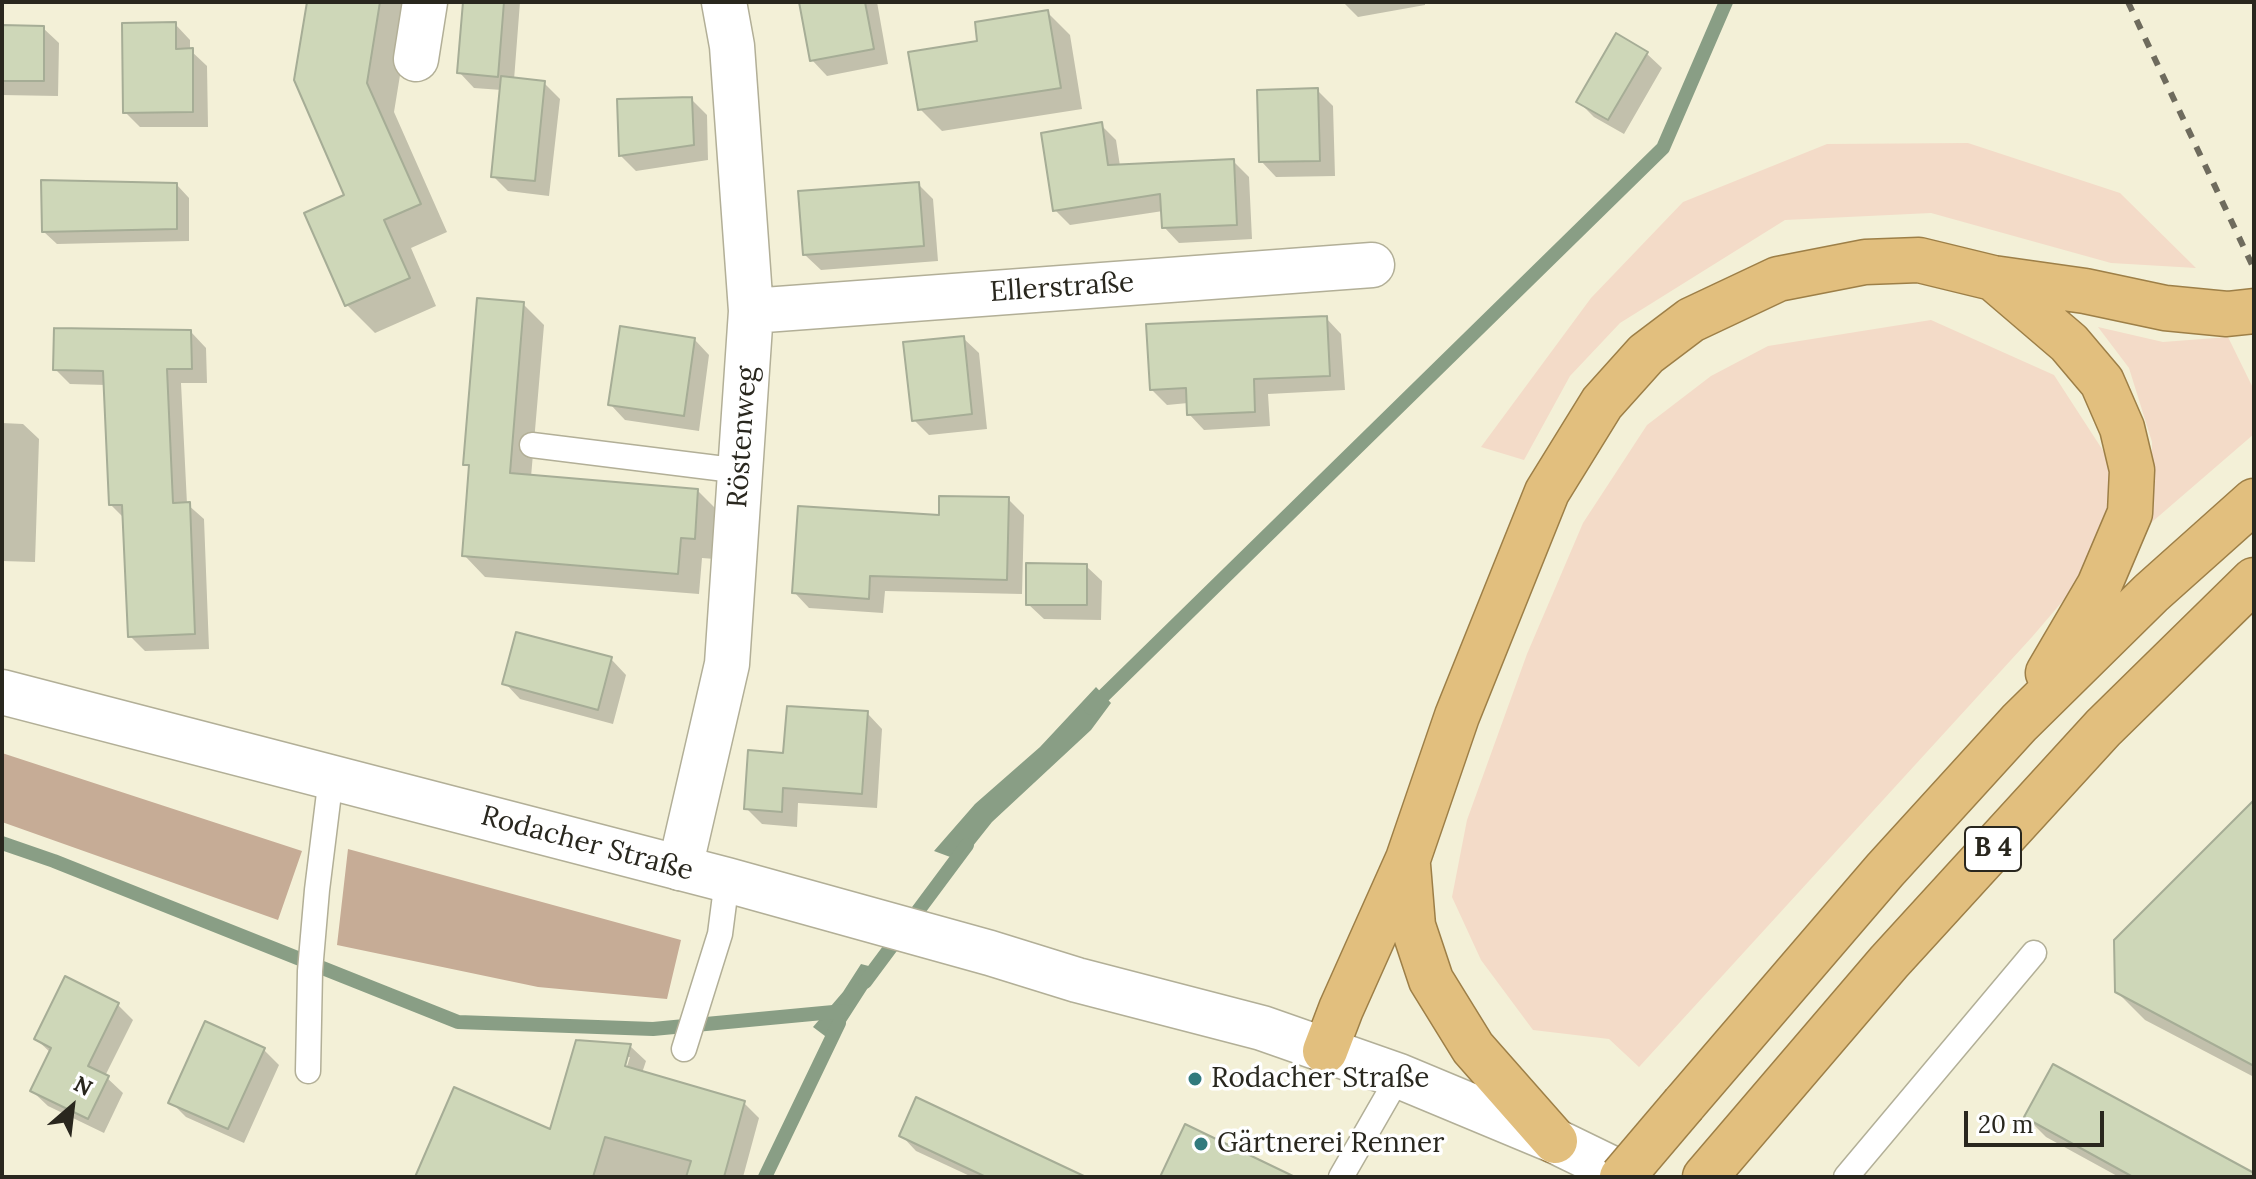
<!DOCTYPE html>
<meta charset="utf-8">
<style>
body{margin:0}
#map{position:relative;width:2256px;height:1179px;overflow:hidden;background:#f3f0d7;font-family:Lora,serif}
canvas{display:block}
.frame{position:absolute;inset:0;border:4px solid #29271e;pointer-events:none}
.north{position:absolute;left:32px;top:1067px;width:80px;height:80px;-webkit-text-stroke:6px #fff;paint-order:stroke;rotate:28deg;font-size:22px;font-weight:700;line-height:32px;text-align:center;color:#29271e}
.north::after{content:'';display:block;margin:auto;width:28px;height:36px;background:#29271e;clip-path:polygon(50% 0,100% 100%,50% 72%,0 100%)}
.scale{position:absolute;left:1964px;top:1111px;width:140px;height:36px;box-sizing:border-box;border:4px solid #29271e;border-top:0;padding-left:10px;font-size:24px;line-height:28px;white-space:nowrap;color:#29271e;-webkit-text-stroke:6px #fff;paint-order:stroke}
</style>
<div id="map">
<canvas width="2256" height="1179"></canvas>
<div class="frame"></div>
<div class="north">N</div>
<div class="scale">20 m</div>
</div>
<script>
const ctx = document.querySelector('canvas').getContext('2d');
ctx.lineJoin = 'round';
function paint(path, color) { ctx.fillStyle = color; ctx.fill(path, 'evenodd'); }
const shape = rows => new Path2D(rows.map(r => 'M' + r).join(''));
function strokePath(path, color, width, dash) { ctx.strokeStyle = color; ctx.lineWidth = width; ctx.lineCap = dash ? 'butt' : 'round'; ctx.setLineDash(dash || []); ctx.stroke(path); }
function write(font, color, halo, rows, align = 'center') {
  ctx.font = font + ' Lora,serif'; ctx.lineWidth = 7; ctx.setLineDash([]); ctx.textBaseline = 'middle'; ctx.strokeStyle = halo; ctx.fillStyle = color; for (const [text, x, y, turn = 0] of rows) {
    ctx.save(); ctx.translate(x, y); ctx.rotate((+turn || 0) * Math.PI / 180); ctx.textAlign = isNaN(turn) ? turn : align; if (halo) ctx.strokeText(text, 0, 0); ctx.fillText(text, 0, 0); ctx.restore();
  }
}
const green = shape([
 [1968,143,2120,193,2196,268,2111,263,1931,213,1785,220,1620,323,1570,376,1524,460,1481,447,1591,298,1683,202,1827,144],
 [1931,320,2054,375,2115,469,2103,554,2032,637,1639,1067,1609,1039,1533,1030,1481,960,1452,897,1467,820,1527,654,1583,523,1647,425,1711,376,1768,346],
 [2098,327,2163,342,2228,337,2254,390,2254,434,2152,522,2152,442,2129,368]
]);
const forest = shape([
 [2,753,302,851,278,920,2,822],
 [348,849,681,940,667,999,538,987,337,945]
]);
const water = shape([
 [1096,687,1111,703,1091,730,992,822,961,861,934,851,975,804,1040,747],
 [861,964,880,969,833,1042,813,1027,843,992]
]);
const shadow = shape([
 [309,2,412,2,394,112,447,232,411,248,436,306,375,333,347,305,347,196],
 [465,2,520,2,514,80,544,83,560,99,549,196,508,191,493,176,502,90,474,88,459,72],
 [801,2,877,2,888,64,827,76,812,60],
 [1343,2,1425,2,1425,5,1358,17],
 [1047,12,1070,35,1082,109,942,131,920,109,980,42],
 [175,24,190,40,190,50,207,66,208,127,140,127,125,112],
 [2,27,43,28,59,43,58,96,2,95],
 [1646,53,1662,68,1624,134,1594,117,1579,102],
 [1317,90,1333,106,1335,176,1276,177,1261,161],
 [691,99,707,115,708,160,636,171,621,156],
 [1101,125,1116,140,1120,166,1233,161,1249,177,1252,239,1179,243,1164,227,1163,211,1070,225,1055,210],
 [918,184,933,199,938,261,821,270,805,255],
 [177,185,189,198,189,241,57,244,44,232],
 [523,304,544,325,531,477,698,491,719,512,715,559,702,558,699,594,485,577,464,555,470,469,466,464],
 [1326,318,1341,334,1345,390,1268,394,1270,426,1204,430,1189,414,1188,403,1167,405,1151,389],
 [191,332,206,348,207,383,181,383,187,504,204,519,209,649,145,651,130,636,125,519,111,505,106,385,70,384,55,369],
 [963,338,979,353,987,429,929,435,914,420],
 [694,339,709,355,699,431,625,420,610,404],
 [2,423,23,424,39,439,35,562,2,561],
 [1008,499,1024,515,1022,594,885,591,883,613,809,608,794,592,941,517],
 [1086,566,1102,581,1101,620,1044,619,1028,604],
 [611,659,626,675,613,724,520,699,505,683],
 [867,713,882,729,877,808,798,803,797,827,762,824,746,808],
 [2254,803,2254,1077,2145,1020,2117,992],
 [118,1005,133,1020,105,1076,123,1093,104,1133,48,1106,32,1091,51,1053,36,1039],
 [577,1042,630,1046,646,1061,642,1073,744,1103,759,1118,743,1177,417,1177,551,1132],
 [626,1057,630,1057,624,1076],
 [264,1050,279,1065,244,1143,186,1117,171,1102],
 [2026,1117,2253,1177,2119,1177,2046,1137],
 [901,1135,1067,1177,972,1177,916,1151]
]);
const stream = shape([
 [1091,708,1663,148,1726,2],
 [2,843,54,861,458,1022,653,1029,844,1011],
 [865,982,967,845],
 [765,1177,839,1023]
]);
const building = shape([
 [307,2,380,2,367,83,421,204,384,220,410,278,345,306,304,213,344,195,294,80,307,2],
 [463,2,504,2,498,77,457,73,463,2],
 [799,2,865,2,874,49,810,61,799,2],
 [1048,10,1061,88,918,110,908,52,977,41,975,22,1048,10],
 [176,22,176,49,193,48,193,112,123,113,122,23,176,22],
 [2,25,44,26,44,81,2,81,2,25],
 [1616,33,1648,52,1608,120,1576,102,1616,33],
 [501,76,545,81,535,181,491,177,501,76],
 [1318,88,1320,161,1259,162,1257,90,1318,88],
 [692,97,694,145,619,156,617,99,692,97],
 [1102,122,1108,165,1234,159,1237,225,1162,228,1160,194,1053,211,1041,133,1102,122],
 [41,180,177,183,177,229,42,232,41,180],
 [919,182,924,246,803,255,798,191,919,182],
 [477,298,524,302,510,473,698,489,695,539,681,538,678,574,462,556,469,465,463,465,477,298],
 [1327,316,1330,376,1254,379,1255,412,1187,415,1186,388,1150,390,1146,324,1327,316],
 [620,326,695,338,684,416,608,405,620,326],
 [54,328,191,330,192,369,167,369,173,503,190,502,195,634,128,637,122,505,109,505,103,371,53,370,54,328],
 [964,336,972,414,912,421,903,342,964,336],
 [939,496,1009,497,1007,580,870,576,869,599,792,593,798,506,939,515,939,496],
 [1026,563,1087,564,1087,605,1026,605,1026,563],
 [516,632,612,657,598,710,502,684,516,632],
 [787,706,868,711,862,794,783,788,782,812,744,809,748,750,783,753,787,706],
 [2254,800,2254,1066,2115,992,2114,940,2254,800],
 [65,976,119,1003,88,1066,109,1076,88,1119,30,1091,51,1048,34,1039,65,976],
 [205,1021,265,1048,228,1129,168,1103,205,1021],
 [576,1040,631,1044,625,1066,745,1101,724,1177,686,1177,691,1161,605,1137,593,1177,415,1177,454,1087,550,1129,576,1040],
 [2053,1064,2254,1173,2254,1177,2133,1177,2024,1117,2053,1064],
 [916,1097,1086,1177,986,1177,899,1136,916,1097],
 [1185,1124,1295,1177,1160,1177,1185,1124]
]);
const service = shape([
 [532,445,741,471],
 [684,1049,720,934,727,880],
 [308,1071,310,971,317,890,331,777],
 [1341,1177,1399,1076],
 [1846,1177,2034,953]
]);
const minor = shape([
 [416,59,425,2],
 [751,311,1372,265],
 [680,868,727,664,751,311,732,46,724,2]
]);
const tertiary = shape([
 [2,692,727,880,990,953,1077,980,1262,1028,1399,1076,1555,1141,1629,1177]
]);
const trunk = shape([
 [1993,278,2069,343,2102,382,2122,428,2132,470,2130,513,2099,586,2048,673],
 [1408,865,1413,926,1431,980,1473,1048,1555,1141],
 [1325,1051,1341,1009,1408,859,1457,716,1547,492,1602,403,1646,354,1691,320,1778,279,1865,262,1919,260,1993,278,2085,291,2165,308,2227,314,2254,311],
 [1684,1104,1885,870,2019,723,2151,593,2254,501],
 [1705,1177,1889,962,2103,728,2254,580]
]);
const rail = shape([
 [2128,2,2254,269]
]);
const trunkBridge = shape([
 [1622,1177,1684,1104]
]);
const markers = [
 [1195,1079,8,"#317a7d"],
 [1201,1144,8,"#317a7d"]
];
const shields = [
 [1993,849,56]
];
const shieldNames = [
 ["B 4",1993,849]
];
const streetNames = [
 ["Ellerstraße",1062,288,-4],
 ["Röstenweg",743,437,-86],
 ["Rodacher Straße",587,844,15]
];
const poiNames = [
 ["Rodacher Straße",1211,1079],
 ["Gärtnerei Renner",1217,1144]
];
paint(green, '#f3dbc8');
paint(forest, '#c6ac96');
paint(water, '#899e85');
paint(shadow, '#0003');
strokePath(stream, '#899e85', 14);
paint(building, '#ced7b8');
strokePath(building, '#a6ad96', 2);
strokePath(service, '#b2af97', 27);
strokePath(minor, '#b2af97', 47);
strokePath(tertiary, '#b2af97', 47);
strokePath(trunk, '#9d7f47', 47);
strokePath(service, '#fff', 24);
strokePath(minor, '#fff', 44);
strokePath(tertiary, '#fff', 44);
strokePath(trunk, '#e2bf7e', 44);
strokePath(rail, '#6e6b5d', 6, [10, 10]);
strokePath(trunkBridge, '#9d7f47', 47, []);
strokePath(trunkBridge, '#e2bf7e', 44);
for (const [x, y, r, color] of markers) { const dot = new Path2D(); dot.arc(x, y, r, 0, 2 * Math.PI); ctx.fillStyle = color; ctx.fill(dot); strokePath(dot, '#fff', 3); }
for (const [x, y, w] of shields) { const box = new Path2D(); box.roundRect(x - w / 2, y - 22, w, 44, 6); ctx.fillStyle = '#fff'; ctx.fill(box); strokePath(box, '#29271e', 2); }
write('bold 26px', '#29271e', null, shieldNames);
write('28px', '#29271e', '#fff', streetNames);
write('28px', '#29271e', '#fff', poiNames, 'left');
</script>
